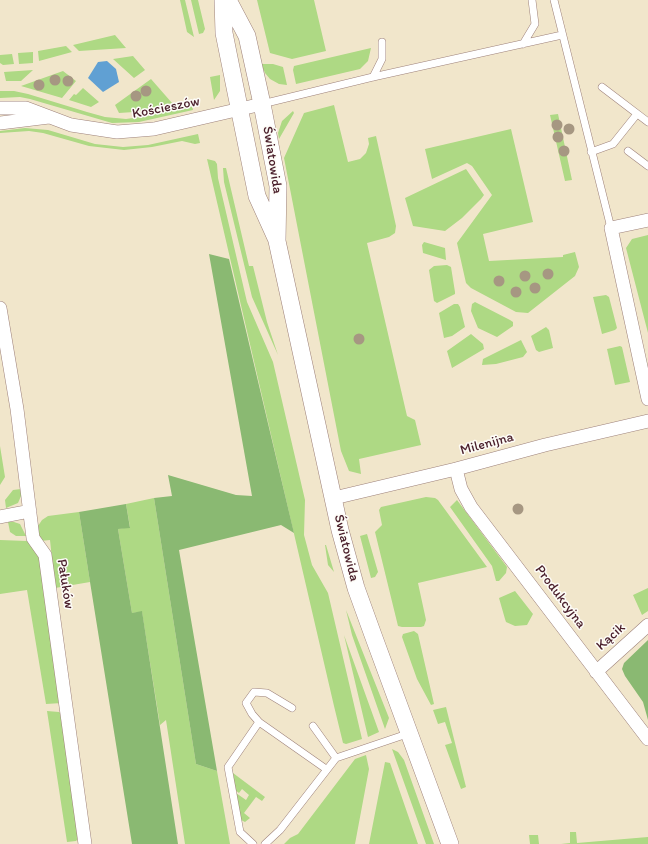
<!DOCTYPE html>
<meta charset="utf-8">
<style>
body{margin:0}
canvas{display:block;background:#f1e6cb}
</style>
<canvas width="648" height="844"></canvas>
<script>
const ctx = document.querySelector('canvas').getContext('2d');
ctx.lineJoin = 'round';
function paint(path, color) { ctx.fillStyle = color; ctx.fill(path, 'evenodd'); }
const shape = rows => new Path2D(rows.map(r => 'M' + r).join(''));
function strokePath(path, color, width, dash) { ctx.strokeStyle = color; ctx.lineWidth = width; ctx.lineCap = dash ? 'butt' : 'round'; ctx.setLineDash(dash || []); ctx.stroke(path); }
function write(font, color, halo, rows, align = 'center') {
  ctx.font = font + ' Itim,sans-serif'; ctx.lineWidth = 3; ctx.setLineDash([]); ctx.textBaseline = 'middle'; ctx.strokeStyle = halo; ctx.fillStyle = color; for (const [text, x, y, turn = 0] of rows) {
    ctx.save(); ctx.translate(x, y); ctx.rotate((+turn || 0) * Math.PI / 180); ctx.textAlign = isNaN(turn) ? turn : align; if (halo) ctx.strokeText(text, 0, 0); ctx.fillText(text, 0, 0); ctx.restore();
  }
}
const green = shape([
 [180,0,185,0,194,37,187,32],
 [191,0,198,0,205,29,203,33,199,34],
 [257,0,314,0,326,51,292,59,270,53],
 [115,35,126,48,79,51,73,45],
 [66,46,72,52,39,61,38,51],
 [371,48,368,61,360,69,296,84,293,70,294,66],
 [33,52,33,63,19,64,18,53],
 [12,54,14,64,3,65,0,63,0,55],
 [133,56,145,70,134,78,113,59],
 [261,64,273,64,283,67,287,85,279,84,270,79,265,73],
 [33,70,21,81,6,81,4,72],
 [63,71,76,81,62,98,21,86],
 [220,75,220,91,214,100,210,77],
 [151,79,172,103,134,112,119,113,115,105],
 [83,88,99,102,91,107,69,100,74,94,76,95],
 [0,91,14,91,28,94,87,112,105,117,126,119,147,116,192,106,193,110,139,122,112,123,30,99,20,97,0,98],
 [334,105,348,162,360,159,366,153,369,144,368,138,376,136,396,226,395,233,389,237,367,243,407,416,415,420,421,445,359,459,361,474,349,471,341,451,284,158,304,113],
 [293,111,294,113,279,139,278,133,282,121],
 [558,114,572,180,565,181,550,115],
 [25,128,48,130,95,144,123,147,148,145,198,134,200,143,195,144,182,141,152,147,124,150,89,146,43,133,29,131,0,133,0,131],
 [511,129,533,222,483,234,489,261,563,257,563,255,575,252,579,267,575,276,528,313,516,312,471,288,466,283,457,243,492,195,472,166,467,163,432,179,425,149],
 [207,159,215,161,217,164,218,178,247,302,273,362,305,500,304,535,312,565,328,593,362,739,346,744,343,743,334,706],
 [223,168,226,168,249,266,253,266,267,322,278,355,252,297,224,182],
 [466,169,484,195,481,199,462,218,445,231,413,226,405,198],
 [648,235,648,333,626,248,632,239],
 [424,242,445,248,446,260,423,253,422,245],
 [447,265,451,267,455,292,455,294,437,303,434,301,429,270,434,266],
 [606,295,609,297,617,328,615,330,602,334,593,297],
 [475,302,510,320,513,322,513,326,497,337,478,328,471,311,472,304],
 [454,304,458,304,460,307,465,327,452,336,444,338,439,313],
 [546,327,549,330,553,348,539,352,536,350,531,336],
 [471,334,483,344,484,349,452,368,447,351],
 [521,340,527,352,523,357,496,364,482,365,483,359],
 [620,346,622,347,630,382,615,385,607,349],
 [0,446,5,477,0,485],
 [21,489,21,496,18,503,6,508,5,500,13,490],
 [426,497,435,498,438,500,487,567,418,583,426,620,424,626,421,627,402,627,398,626,375,532,382,525,379,510,381,507],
 [154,498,196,764,217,771,230,844,185,844,166,720,160,725,142,612,132,613,118,529,130,527,126,504],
 [457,500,507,567,506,573,499,581,496,581,492,566,450,507],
 [79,512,90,582,55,588,50,540,40,541,38,526,42,520,48,516],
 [8,522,14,522,20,524,26,536,16,536,10,532],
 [367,534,378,572,375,577,371,578,360,536],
 [0,540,27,541,40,556,62,703,46,704,27,590,0,594],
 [325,545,326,545,334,572,328,565],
 [648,588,648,611,642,615,633,595],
 [515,591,533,614,527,625,515,626,506,622,505,619,499,598],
 [346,610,389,718,385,729,352,635],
 [414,631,418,634,434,704,431,705,417,679,402,637,403,634],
 [344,635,379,732,368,737],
 [446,707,466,787,461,789,445,745,452,743,445,722,438,724,433,710],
 [47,711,59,712,63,716,78,839,76,841,67,842],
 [392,749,398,752,404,760,434,844,426,844],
 [366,755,369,769,355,844,284,844,290,838,298,834,355,759],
 [385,762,390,763,418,844,369,844],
 [233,773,265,797,262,801,256,797,244,813,250,818,245,822,241,820,236,793,246,800,249,795,242,789,239,793,235,790],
 [570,832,576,832,577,843,648,837,648,844,561,844,570,843],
 [529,835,538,835,539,844,530,844]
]);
const forest = shape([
 [209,254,229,259,294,533,281,525,179,550,217,771,196,764,154,498,172,496,168,475,236,495,252,496],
 [126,504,130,528,118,529,132,613,142,611,178,844,132,844,90,582,79,512],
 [648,640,648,720,643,702,625,676,622,669,624,663]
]);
const water = shape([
 [107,61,116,69,119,82,103,92,88,78,98,62]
]);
const service = shape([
 [554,0,611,228],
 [523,44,535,24,532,0],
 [373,77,382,59,382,42],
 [602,87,648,122],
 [262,104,373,77,562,35],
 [628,151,648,166],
 [591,152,613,144,637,114],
 [292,708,267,693,254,692,246,703,252,714,259,722,326,769],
 [313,726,336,758],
 [253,844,240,832,228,767,259,722],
 [265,844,280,830,336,758,410,733]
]);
const minor = shape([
 [0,108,26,108,71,125,117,132,154,129,262,104],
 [0,123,49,117],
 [648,220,611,228,648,399],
 [0,308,17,409,33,538,45,555,85,844],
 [456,469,461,489,471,507,648,739],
 [334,498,456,469,545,445,648,421],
 [0,517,30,511],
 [596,672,648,625]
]);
const tertiary = shape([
 [223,0,224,33,257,196,276,238],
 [228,0,247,36,262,104,278,186,277,241,340,530,356,588,373,635,450,844]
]);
const trees = [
 [55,80],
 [68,81],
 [39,85],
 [146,91],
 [136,96],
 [557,125],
 [569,129],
 [558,137],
 [564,151],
 [548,274],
 [525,276],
 [499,281],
 [535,288],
 [516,292],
 [359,339],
 [518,509]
];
const streetNames = [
 ["Kościeszów",166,108,-11],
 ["Światowida",272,160,81],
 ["Milenijna",487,444,-15],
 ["Światowida",346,548,76],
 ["Pałuków",65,584,81],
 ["Produkcyjna",560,597,53],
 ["Kącik",611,637,-42]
];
paint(green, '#aed984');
paint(forest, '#8ab972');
paint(water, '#60a0d3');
strokePath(service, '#9e827b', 8);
strokePath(minor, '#9e827b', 14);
strokePath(tertiary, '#9e827b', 18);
strokePath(service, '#fff', 7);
strokePath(minor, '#fff', 13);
strokePath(tertiary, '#fff', 17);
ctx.fillStyle = '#a69782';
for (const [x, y] of trees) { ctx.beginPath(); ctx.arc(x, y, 5.5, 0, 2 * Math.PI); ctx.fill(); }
write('14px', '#4a1f2b', '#fdfcf7', streetNames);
</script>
